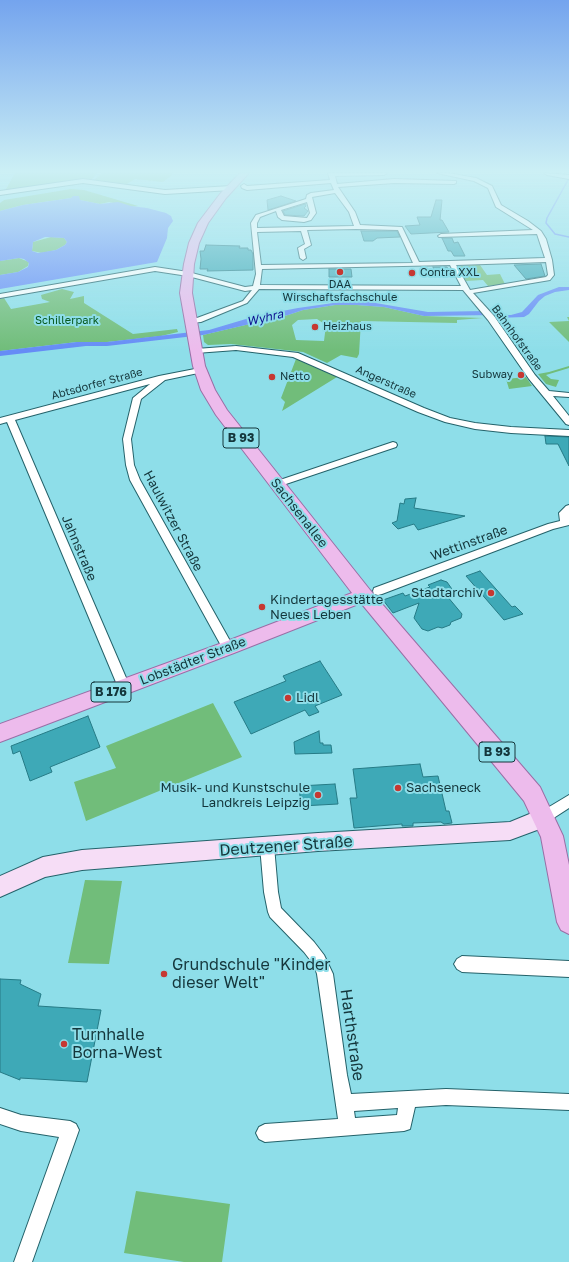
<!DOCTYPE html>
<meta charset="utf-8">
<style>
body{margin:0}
canvas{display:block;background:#8edee9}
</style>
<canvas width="569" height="1262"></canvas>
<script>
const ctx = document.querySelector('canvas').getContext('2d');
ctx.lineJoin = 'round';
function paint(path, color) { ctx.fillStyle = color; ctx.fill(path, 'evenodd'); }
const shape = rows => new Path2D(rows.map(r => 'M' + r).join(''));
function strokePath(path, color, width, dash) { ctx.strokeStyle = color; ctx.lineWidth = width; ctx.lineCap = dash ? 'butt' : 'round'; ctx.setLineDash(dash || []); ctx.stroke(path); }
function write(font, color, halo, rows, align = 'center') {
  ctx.font = font + ' "Golos Text",sans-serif'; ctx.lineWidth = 4; ctx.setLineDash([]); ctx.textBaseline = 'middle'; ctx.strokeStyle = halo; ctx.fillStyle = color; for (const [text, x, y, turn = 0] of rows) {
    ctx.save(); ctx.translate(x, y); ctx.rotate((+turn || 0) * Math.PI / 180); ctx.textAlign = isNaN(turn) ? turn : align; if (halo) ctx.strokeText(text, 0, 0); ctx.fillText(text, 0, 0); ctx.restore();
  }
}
const green = shape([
 [15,173,97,173,92,179,5,191],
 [102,173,172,173,172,175,163,182,135,179,127,184,94,180],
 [71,189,84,190,138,206,131,207,109,202,100,204,80,200,73,197,71,198,23,205,0,211,0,203,4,200],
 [51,237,64,238,67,242,65,245,56,250,42,253,32,251,33,242],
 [19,258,29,262,28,266,18,272,0,275,0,261],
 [480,265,487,275,500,274,505,284,488,286,483,280,466,281,458,266],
 [62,289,74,292,70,299,84,296,84,303,133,334,177,329,178,332,161,336,107,342,77,342,0,351,0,299,4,298,11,309,50,302,42,299,41,295],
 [335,305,357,305,384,307,424,316,483,318,457,320,457,323,361,321,359,354,357,358,341,355,327,363,303,352,231,344,208,345,204,342,203,335,288,315,303,310],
 [317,319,326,325,324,341,296,340,292,325,298,320],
 [567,317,569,317,569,342,549,322,569,321],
 [296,359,337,377,282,411,285,402,281,398],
 [569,366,569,368,546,375,551,379,559,380,556,387,546,384,538,374,549,372],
 [526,377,532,386,509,389,506,379],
 [213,703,242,757,86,821,74,782,116,768,106,746],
 [85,880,122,881,109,964,68,963],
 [136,1191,230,1204,222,1262,184,1262,124,1253]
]);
const water = shape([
 [73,196,79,196,80,200,100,204,118,202,131,206,147,208,166,213,171,216,173,221,168,228,167,238,157,262,0,289,0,275,18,272,28,267,29,263,24,259,19,258,0,261,0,211,23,205,71,198],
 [45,237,64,238,67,242,65,245,56,250,38,253,32,251,33,242],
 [559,287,569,287,569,290,555,292,545,296,539,301,529,314,524,317,497,318,494,315,424,316,384,307,357,305,335,305,303,310,288,315,203,335,107,346,86,346,0,356,0,351,77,342,107,342,209,330,256,316,298,308,347,301,364,301,428,312,484,311,501,315,511,315,522,312,538,295]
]);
const stream = shape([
 [563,173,568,180,547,218,546,223,555,234,569,237]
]);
const building = shape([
 [281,196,296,201,268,210,267,200,281,196],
 [436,200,442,200,440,220,442,220,449,232,411,234,405,226,420,225,417,217,431,217,436,200],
 [305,204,306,206,304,208,308,211,304,216,285,215,283,211,305,204],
 [361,231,397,231,400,237,377,238,373,241,364,241,361,231],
 [442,238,452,238,454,243,458,242,465,256,454,256,451,251,448,251,442,238],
 [206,245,240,246,239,248,248,248,248,250,251,250,253,254,253,270,207,271,208,269,200,269,201,259,200,251,204,251,206,245],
 [541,264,545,276,526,279,514,265,541,264],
 [433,267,447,267,450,273,436,273,433,267],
 [329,269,351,269,352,277,329,277,329,269],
 [545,436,569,437,569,466,558,444,546,444,545,436],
 [416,498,414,508,465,516,418,530,414,524,398,529,392,523,397,521,400,503,404,504,405,499,416,498],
 [480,571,512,607,515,606,523,614,504,620,466,576,480,571],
 [441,580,447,582,454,592,447,596,462,614,461,618,451,622,450,625,442,628,438,627,428,631,422,629,414,618,419,603,393,613,383,600,403,593,405,596,430,587,428,585,441,580],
 [320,661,342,695,315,706,319,712,309,716,305,710,251,734,234,702,286,681,283,676,320,661],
 [88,716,100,747,50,767,52,772,30,781,20,751,13,754,11,746,88,716],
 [319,731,320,743,323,743,323,745,331,745,332,753,295,754,294,742,319,731],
 [420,764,423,777,438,776,446,811,449,811,452,823,444,824,441,822,413,823,413,826,402,826,402,824,354,828,350,798,357,798,353,769,420,764],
 [335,784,338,804,301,806,299,786,335,784],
 [0,979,21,980,20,984,41,994,38,1006,101,1010,87,1082,20,1078,20,1080,0,1072,0,979]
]);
const minor = shape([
 [328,173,387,173,384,175,335,176,337,184,394,179,456,181,456,183,454,184,394,183,338,187,355,212,360,225,402,227,419,262,545,258,537,234,439,237,438,236,441,234,533,230,496,207,488,188,474,181,437,173,448,173,476,178,492,186,501,205,528,221,541,231,546,239,552,260,554,275,550,280,473,293,494,316,535,375,549,391,569,393,569,397,553,396,569,416,569,425,566,424,529,379,488,320,463,290,259,289,247,303,201,322,190,323,187,323,187,319,197,318,243,301,252,290,245,291,188,276,155,271,0,298,0,294,155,267,188,272,245,287,253,286,256,274,251,223,256,215,306,199,307,195,311,193,334,190,331,183,247,190,242,188,241,186,244,184,247,186,330,180,328,173],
 [335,193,349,212,354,226,257,228,257,223,260,217,276,211,278,217,282,220,304,222,311,220,316,213,312,197,335,193],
 [307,202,310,213,307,218,284,216,281,210,307,202],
 [356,229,398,230,413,263,261,265,257,232,301,231,305,244,298,248,300,258,303,260,306,258,304,249,311,245,307,230,356,229],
 [546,262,548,275,546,277,470,290,456,265,546,262],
 [450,265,461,286,260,285,262,269,450,265],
 [544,173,569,175,569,179,547,175,544,173],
 [83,179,165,190,231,186,234,188,231,190,165,194,83,183,0,195,0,191,83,179],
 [236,346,298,353,424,408,450,418,475,423,511,427,569,430,569,436,511,433,475,429,445,422,418,412,293,357,236,350,196,353,192,351,196,349,236,346],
 [200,368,204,370,203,372,165,380,141,399,131,439,134,465,140,480,234,648,232,651,228,652,224,651,130,480,126,465,123,439,133,398,150,384,15,420,130,687,128,690,124,692,120,690,118,687,7,422,0,424,0,418,159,376,200,368],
 [393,442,396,443,397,445,396,447,280,486,274,486,272,484,274,482,393,442],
 [569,505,569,525,553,529,382,594,378,595,374,594,373,591,374,588,548,524,560,521,559,513,566,506,569,505],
 [569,795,569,808,549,821,544,823,539,821,537,817,539,813,569,795],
 [267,839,272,841,274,846,278,892,281,908,314,942,324,955,333,974,347,1075,351,1094,446,1089,569,1094,569,1110,446,1105,415,1107,410,1129,404,1131,265,1142,259,1139,256,1133,259,1127,265,1124,338,1119,317,974,314,965,304,952,270,917,268,912,264,892,260,846,262,841,267,839],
 [398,1108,397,1115,355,1118,354,1111,398,1108],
 [462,956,569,961,569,977,462,972,457,969,454,964,457,959,462,956],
 [0,1108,21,1115,70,1121,76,1124,79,1130,32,1262,14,1262,59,1137,21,1131,0,1124,0,1108]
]);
const secondary = shape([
 [544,808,551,811,554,817,551,823,537,830,510,840,318,851,82,870,45,877,0,897,0,876,43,857,82,850,318,833,510,822,544,808]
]);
const primary = shape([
 [240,173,249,173,226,198,208,223,199,243,194,264,192,293,205,366,215,390,227,410,370,590,540,787,563,836,569,865,569,934,561,930,557,922,541,837,524,801,361,603,234,653,0,742,0,724,222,643,352,593,216,415,201,390,193,366,180,293,184,264,189,243,198,223,220,194,240,173]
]);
const markers = [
 [340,272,4,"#c63832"],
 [412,273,4,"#c63832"],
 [315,327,4,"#c63832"],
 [521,375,4,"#c63832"],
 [272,377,4,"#c63832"],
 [491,593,4,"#c63832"],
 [262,607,4,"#c63832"],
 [288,698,4,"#c63832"],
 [398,788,4,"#c63832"],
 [318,795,4,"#c63832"],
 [164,974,4,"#c63832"],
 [64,1044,4,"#c63832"]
];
const farPoinames = [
 ["Contra XXL",420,273],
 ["DAA",340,285,"center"],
 ["Wirschaftsfachschule",340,298,"center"],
 ["Heizhaus",323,327],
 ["Subway",513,375,"right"],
 ["Netto",280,377]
];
const farParknames = [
 ["Schillerpark",67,321]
];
const farStreetnames = [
 ["Bahnhofstraße",517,338,54],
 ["Angerstraße",386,382,24],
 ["Abtsdorfer Straße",97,384,-15]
];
const farWaternames = [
 ["Wyhra",265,318,-13]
];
const shields = [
 [241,438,36],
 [111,692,40],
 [497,752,36]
];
const shieldNames = [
 ["B 93",241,438],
 ["B 176",111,692],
 ["B 93",497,752]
];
const streetNames = [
 ["Sachsenallee",299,513,52],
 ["Haulwitzer Straße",173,521,62],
 ["Wettinstraße",469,543,-20],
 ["Jahnstraße",79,548,67],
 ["Lobstädter Straße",193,661,-21]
];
const poiNames = [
 ["Stadtarchiv",483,593,"right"],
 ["Kindertagesstätte",270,600],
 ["Neues Leben",270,615],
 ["Lidl",296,698],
 ["Musik- und Kunstschule",310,788,"right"],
 ["Landkreis Leipzig",310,803,"right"],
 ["Sachseneck",406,788]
];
const nearStreetnames = [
 ["Deutzener Straße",286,846,-4],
 ["Harthstraße",352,1035,82]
];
const nearPoinames = [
 ["Grundschule \"Kinder",172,965],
 ["dieser Welt\"",172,983],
 ["Turnhalle",72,1035],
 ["Borna-West",72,1053]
];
paint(green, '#71bd7a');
paint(water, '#668cf6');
strokePath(stream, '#668cf6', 1.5);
paint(building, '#3ea9b7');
strokePath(building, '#267b86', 1);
strokePath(minor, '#24626a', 2);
strokePath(secondary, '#24626a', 2);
strokePath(primary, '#996fa6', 2);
paint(minor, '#fff');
paint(secondary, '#f6ddf6');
paint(primary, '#edbbec');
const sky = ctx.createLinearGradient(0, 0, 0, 350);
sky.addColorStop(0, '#74a4ee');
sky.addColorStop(0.49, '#ccf0f5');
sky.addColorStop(1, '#ccf0f500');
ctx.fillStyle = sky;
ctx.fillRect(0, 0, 569, 350);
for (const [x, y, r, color] of markers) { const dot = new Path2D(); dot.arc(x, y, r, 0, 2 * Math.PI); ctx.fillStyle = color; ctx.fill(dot); strokePath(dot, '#8edee9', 1.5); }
write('11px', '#14363b', '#8edee9', farPoinames, 'left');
write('11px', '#07591f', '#8edee9', farParknames);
write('11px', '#14363b', '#8edee9', farStreetnames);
write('italic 12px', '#0e1190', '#8edee9', farWaternames);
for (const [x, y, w] of shields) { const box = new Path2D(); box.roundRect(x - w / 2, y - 10, w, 20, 3); ctx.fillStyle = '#8edee9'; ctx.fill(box); strokePath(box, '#14363b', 1); }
write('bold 12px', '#14363b', null, shieldNames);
write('13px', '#14363b', '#8edee9', streetNames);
write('13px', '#14363b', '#8edee9', poiNames, 'left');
write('16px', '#14363b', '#8edee9', nearStreetnames);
write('16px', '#14363b', '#8edee9', nearPoinames, 'left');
</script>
